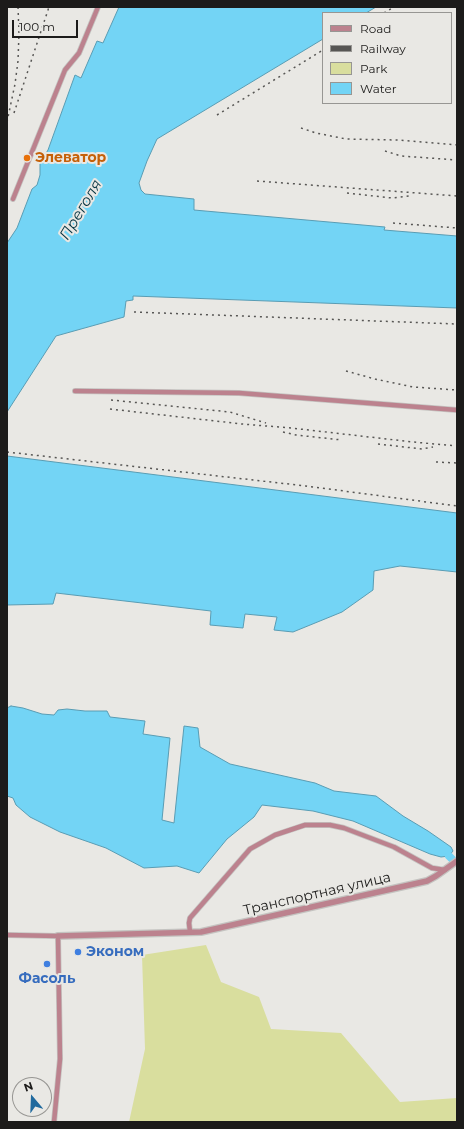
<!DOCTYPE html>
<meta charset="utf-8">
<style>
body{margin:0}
#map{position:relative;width:464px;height:1129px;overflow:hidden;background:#e9e8e4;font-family:Montserrat,sans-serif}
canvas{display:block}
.frame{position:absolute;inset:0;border:8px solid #1c1b1a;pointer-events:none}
.legend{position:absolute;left:322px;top:12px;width:130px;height:92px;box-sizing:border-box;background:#e9e8e4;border:1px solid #979693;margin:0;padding:5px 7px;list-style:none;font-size:12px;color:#1c1b1a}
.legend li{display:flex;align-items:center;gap:8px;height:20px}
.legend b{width:20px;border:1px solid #979693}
.north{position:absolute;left:12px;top:1077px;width:40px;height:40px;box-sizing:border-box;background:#e9e8e4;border:1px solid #979693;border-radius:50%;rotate:341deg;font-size:11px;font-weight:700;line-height:16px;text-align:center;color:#1c1b1a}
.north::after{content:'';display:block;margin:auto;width:14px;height:18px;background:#216a9e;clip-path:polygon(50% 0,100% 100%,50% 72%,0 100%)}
.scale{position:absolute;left:12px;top:20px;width:66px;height:18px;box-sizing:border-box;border:2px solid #1c1b1a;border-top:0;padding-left:5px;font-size:12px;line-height:14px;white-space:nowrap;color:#1c1b1a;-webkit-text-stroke:3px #e9e8e4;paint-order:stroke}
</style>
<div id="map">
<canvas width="464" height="1129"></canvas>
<div class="frame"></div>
<ul class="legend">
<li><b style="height:5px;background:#bc828e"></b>Road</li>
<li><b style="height:5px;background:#575654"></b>Railway</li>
<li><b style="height:11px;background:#d9de9e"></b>Park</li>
<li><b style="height:11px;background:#73d4f5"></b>Water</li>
</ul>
<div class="north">N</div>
<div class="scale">100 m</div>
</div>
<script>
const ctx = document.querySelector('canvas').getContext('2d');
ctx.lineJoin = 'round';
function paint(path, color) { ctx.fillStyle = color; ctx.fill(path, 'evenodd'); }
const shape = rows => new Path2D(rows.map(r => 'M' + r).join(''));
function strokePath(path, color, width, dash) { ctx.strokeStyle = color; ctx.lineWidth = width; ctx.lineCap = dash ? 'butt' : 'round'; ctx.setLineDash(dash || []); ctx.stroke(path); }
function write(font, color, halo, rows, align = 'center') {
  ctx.font = font + ' Montserrat,sans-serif'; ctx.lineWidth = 4; ctx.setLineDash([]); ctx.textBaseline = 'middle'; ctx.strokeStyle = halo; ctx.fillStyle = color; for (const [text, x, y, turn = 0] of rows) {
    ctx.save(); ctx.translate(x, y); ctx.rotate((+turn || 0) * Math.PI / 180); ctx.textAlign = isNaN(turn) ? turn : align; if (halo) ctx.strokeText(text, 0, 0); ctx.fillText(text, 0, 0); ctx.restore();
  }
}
const green = shape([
 [206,945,221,982,259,997,271,1029,341,1033,400,1102,457,1098,457,1122,129,1122,145,1049,142,955]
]);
const water = shape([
 [119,7,376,7,366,13,323,13,323,39,157,139,147,161,139,183,141,190,145,194,194,199,194,210,385,227,384,230,457,236,457,308,133,296,133,300,126,301,124,317,56,336,7,412,7,243,17,228,32,189,37,185,40,175,40,163,48,150,75,75,81,78,97,41,103,43,119,7],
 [7,456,457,513,457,572,400,566,374,571,373,590,342,612,293,632,274,630,277,617,245,614,243,628,210,625,211,611,56,593,53,604,7,605,7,456],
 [11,706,23,708,42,714,54,715,58,710,67,709,85,711,107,711,110,717,145,721,143,734,170,738,162,820,174,823,184,726,198,728,200,747,230,764,315,783,334,791,376,796,403,816,428,831,451,847,453,851,449,856,441,857,430,854,353,821,313,811,262,805,254,817,227,839,199,873,177,866,144,868,106,848,60,832,30,817,16,805,13,798,7,796,7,708,11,706]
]);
const river = shape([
 [449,856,452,859]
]);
const minor = shape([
 [13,199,65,70,79,53,98,7],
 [75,391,239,393,457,410],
 [190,932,189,923,190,918,250,849,275,835,305,825,330,825,344,828,394,847,432,868,445,870],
 [7,935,58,936,60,1059,54,1122]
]);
const tertiary = shape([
 [58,936,201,932,427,881,436,876,457,861]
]);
const rail = shape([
 [384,13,394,7],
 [14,113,49,7],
 [217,115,323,50],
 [7,122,15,84,18,61,19,33,18,7],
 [301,128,316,133,346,139,398,140,457,145],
 [385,151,401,156,457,160],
 [257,181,457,196],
 [347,193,392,198,409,196],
 [393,223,457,228],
 [134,312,457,324],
 [346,371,375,379,413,387,457,390],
 [111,400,230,412,266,423],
 [110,409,242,424,291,428,413,442,457,446],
 [283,432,296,435,342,440],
 [378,444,422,449,433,447],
 [7,452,306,486,457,506],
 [436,462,457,463]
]);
const markers = [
 [27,158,4,"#e8710a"],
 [78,952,4,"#3f7fe0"],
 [47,964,4,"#3f7fe0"]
];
const foodNames = [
 ["Элеватор",35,158]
];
const streetNames = [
 ["Транспортная улица",317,894,-13]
];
const shopNames = [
 ["Эконом",86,952],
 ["Фасоль",47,979,"center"]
];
const waterNames = [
 ["Преголя",81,210,-59]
];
paint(green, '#d9de9e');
paint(water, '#73d4f5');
strokePath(water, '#599cb3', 1);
strokePath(river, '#73d4f5', 8);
strokePath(minor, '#c4c3c0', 6);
strokePath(tertiary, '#c4c3c0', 8);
strokePath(minor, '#bc828e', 4.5);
strokePath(tertiary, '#bc828e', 5.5);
strokePath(rail, '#575654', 1.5, [2, 4]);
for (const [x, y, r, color] of markers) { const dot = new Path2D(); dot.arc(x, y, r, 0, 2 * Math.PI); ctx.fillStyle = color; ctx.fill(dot); strokePath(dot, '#e9e8e4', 1.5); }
write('bold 14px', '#c56008', '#e9e8e4', foodNames, 'left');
write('14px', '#1c1b1a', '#e9e8e4', streetNames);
write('bold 14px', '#366cbe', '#e9e8e4', shopNames, 'left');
write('italic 15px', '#043341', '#e9e8e4', waterNames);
</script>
